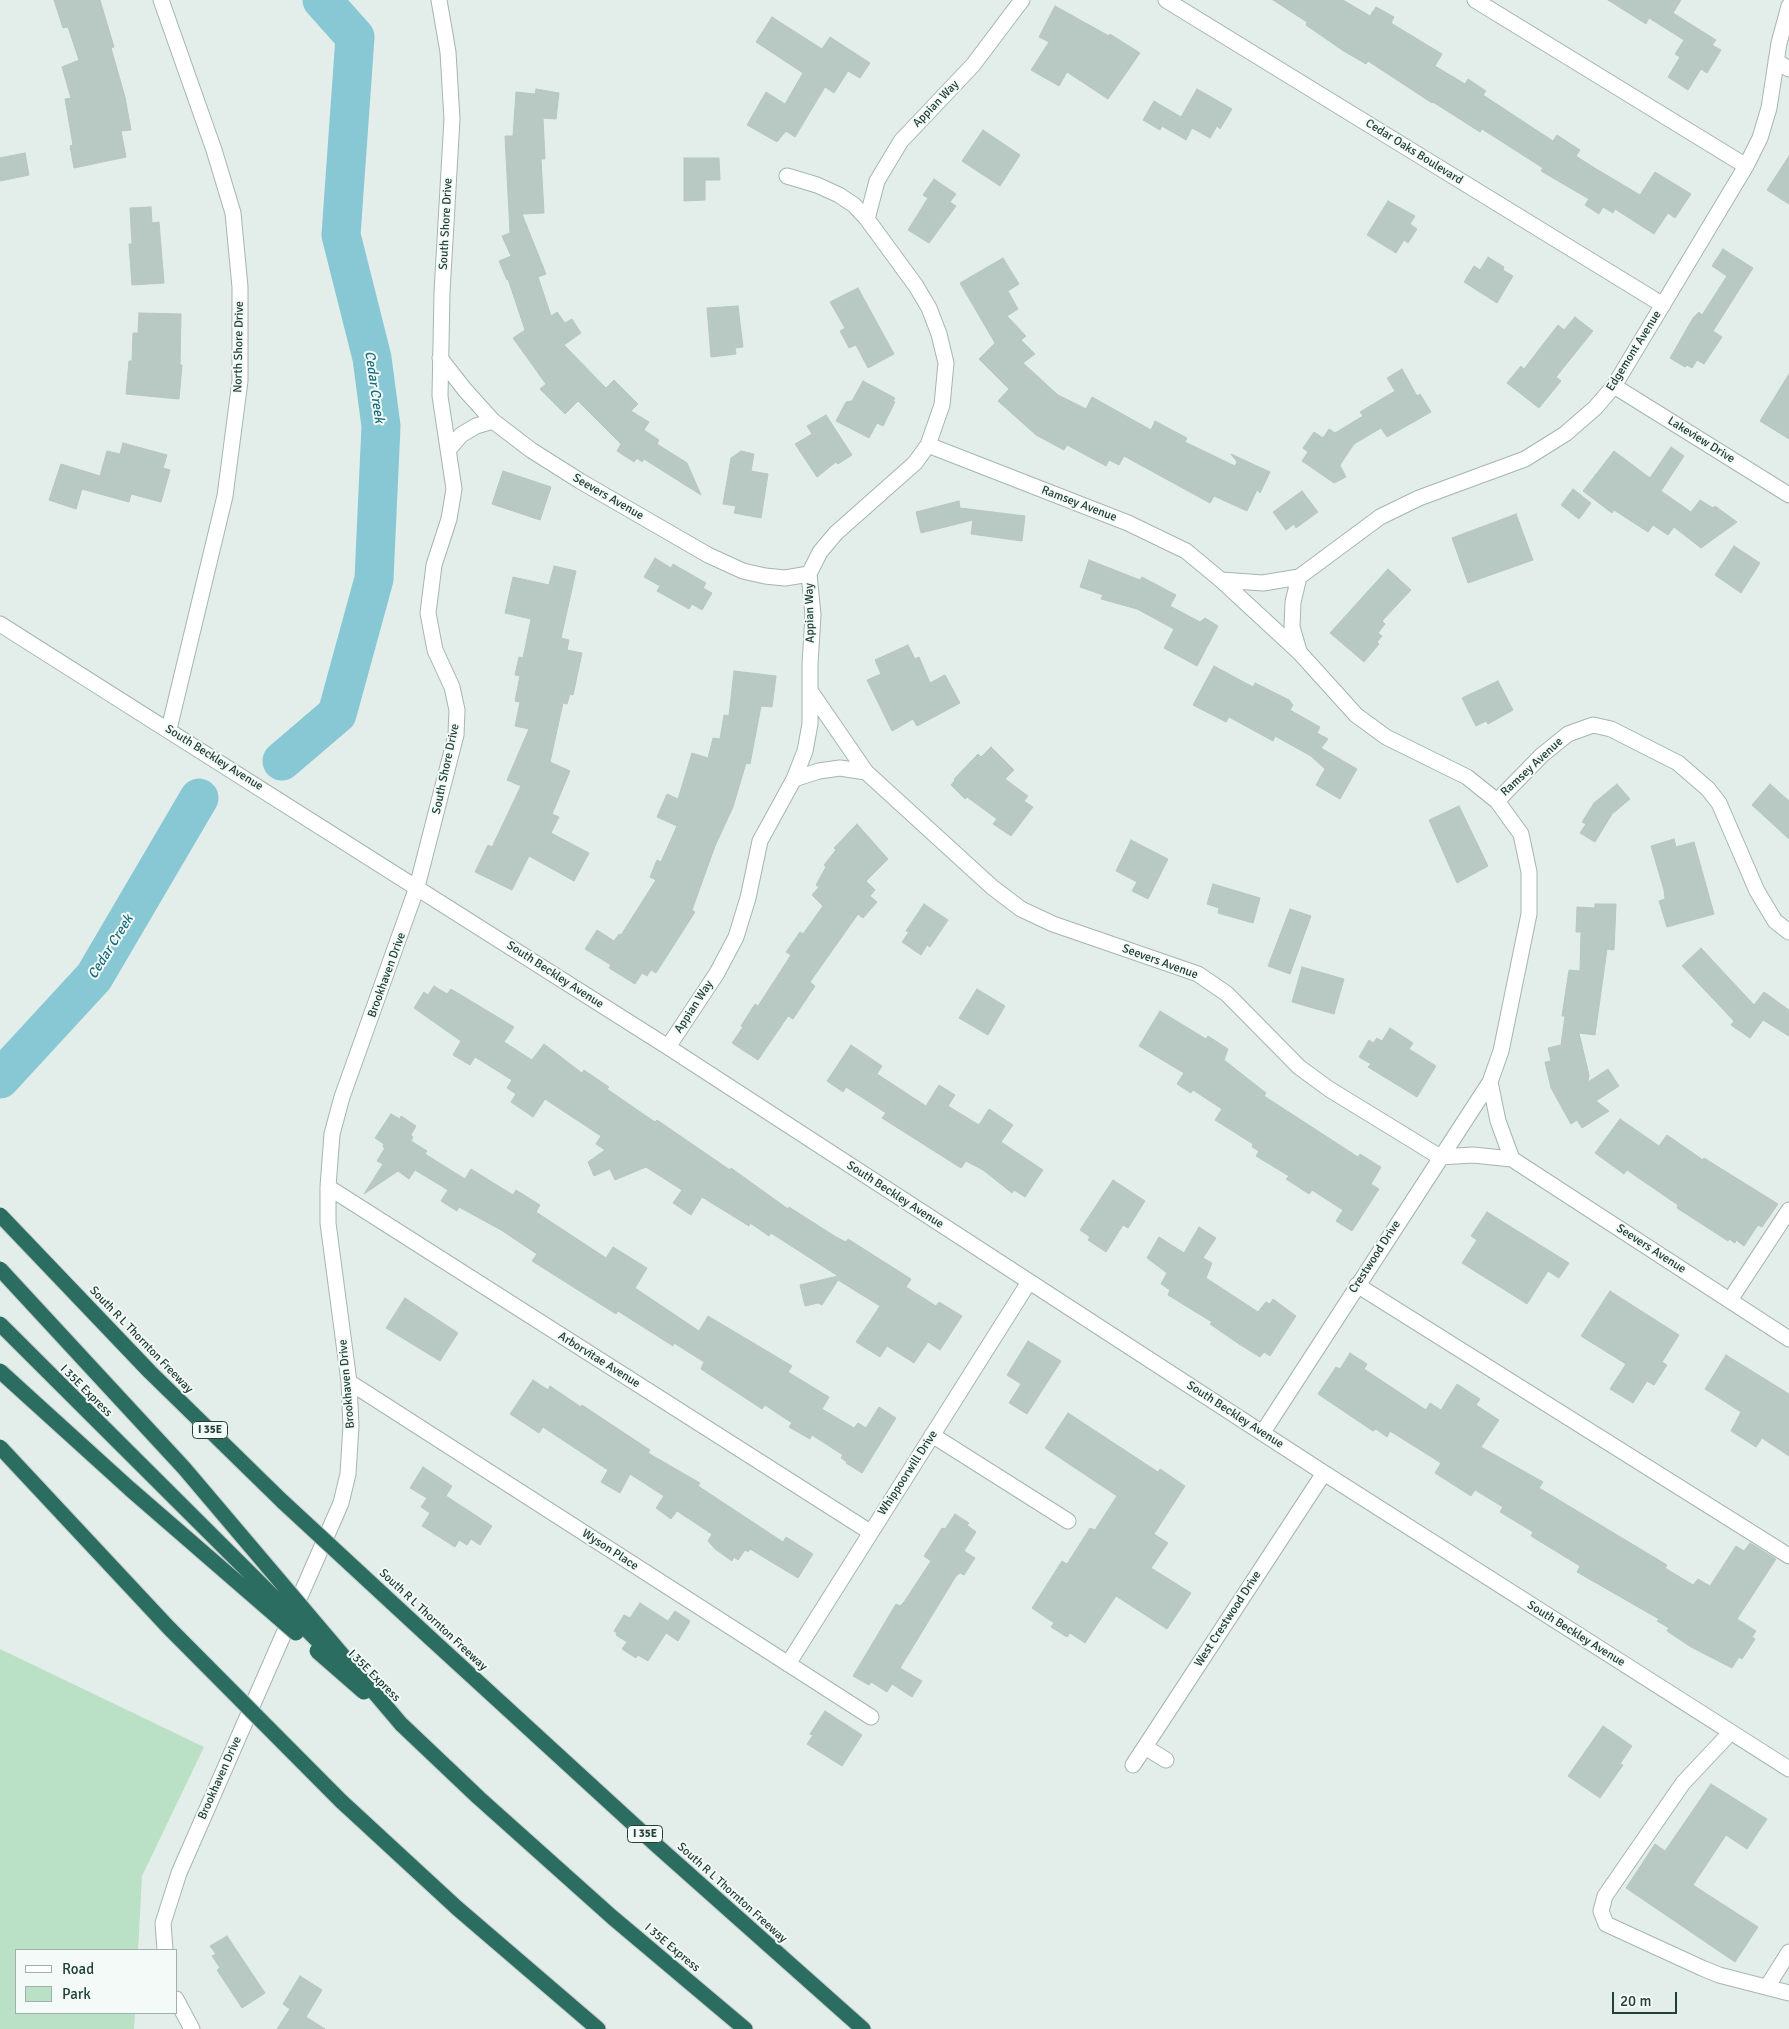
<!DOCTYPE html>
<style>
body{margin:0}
#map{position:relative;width:1789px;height:2029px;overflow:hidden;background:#e3ede9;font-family:Signika,sans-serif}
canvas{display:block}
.legend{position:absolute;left:15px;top:1949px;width:162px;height:65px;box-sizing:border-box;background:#f4faf7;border:1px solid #a0b0ab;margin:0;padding:6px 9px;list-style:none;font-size:15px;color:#214038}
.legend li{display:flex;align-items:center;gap:10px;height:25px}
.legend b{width:25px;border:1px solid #a0b0ab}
.scale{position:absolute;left:1612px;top:1992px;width:65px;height:22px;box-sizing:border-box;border:2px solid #214038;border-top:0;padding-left:6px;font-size:15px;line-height:18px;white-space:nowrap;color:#214038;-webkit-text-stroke:4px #f4faf7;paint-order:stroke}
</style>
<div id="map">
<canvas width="1789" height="2029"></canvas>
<ul class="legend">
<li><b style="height:6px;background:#fff"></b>Road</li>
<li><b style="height:14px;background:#bae0c5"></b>Park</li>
</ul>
<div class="scale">20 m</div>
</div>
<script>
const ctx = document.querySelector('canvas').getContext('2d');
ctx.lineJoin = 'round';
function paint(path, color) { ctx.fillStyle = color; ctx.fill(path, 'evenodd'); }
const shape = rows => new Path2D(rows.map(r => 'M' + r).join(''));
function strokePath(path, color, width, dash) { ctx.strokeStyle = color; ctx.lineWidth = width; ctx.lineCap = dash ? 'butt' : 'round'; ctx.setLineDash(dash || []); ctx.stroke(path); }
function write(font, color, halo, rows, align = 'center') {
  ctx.font = font + ' Signika,sans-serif'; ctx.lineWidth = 4; ctx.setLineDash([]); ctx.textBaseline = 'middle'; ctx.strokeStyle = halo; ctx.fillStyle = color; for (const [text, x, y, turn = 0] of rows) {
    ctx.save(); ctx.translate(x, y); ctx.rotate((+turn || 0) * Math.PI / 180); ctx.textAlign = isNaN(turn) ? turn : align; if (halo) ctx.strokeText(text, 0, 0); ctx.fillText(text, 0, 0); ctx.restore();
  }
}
const green = shape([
 [0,1649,204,1747,142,1876,138,1950,16,1950,16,2013,135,2013,134,2029,0,2029]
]);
const river = shape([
 [282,761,337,714,374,579,381,426,372,358,341,235,355,37,322,0],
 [0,1079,94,977,199,798]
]);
const building = shape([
 [54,0,100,0,114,47,111,48,125,97,131,130,121,131,126,157,74,168,70,146,73,145,65,99,71,98,62,67,79,60,68,27,63,28,54,0],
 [1273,0,1343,0,1370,16,1376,7,1394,17,1391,23,1442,54,1435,66,1465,84,1468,79,1486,91,1483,95,1553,141,1557,135,1580,150,1576,156,1593,167,1640,195,1655,172,1691,194,1675,218,1668,213,1654,234,1615,209,1613,213,1603,207,1599,214,1585,205,1589,199,1541,171,1543,168,1482,129,1480,132,1433,102,1432,103,1368,61,1366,64,1342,50,1306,25,1307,22,1273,0],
 [1608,0,1681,0,1673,13,1716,40,1712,45,1721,50,1707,73,1701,69,1688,90,1668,77,1680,57,1675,54,1684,40,1649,18,1646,24,1608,0],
 [1055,6,1109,36,1110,34,1140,53,1108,99,1067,72,1059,86,1031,70,1049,42,1039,37,1055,6],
 [772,17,822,49,830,37,870,63,860,78,848,71,834,93,825,87,795,137,786,131,777,142,747,125,766,92,785,104,803,73,756,42,772,17],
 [536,89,559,93,556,119,543,118,545,159,541,159,544,213,522,214,546,274,538,277,551,316,557,312,565,323,572,319,581,333,564,345,606,388,614,380,638,404,631,411,649,422,644,430,659,440,657,444,687,463,701,495,644,459,642,462,637,458,634,462,617,451,621,444,578,401,565,414,540,389,546,384,513,338,525,330,508,279,507,280,499,261,511,256,502,236,510,233,505,136,513,136,516,92,535,94,536,89],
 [1197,89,1232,109,1220,129,1217,126,1210,138,1192,128,1186,140,1162,126,1160,130,1143,120,1154,101,1181,117,1197,89],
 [983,130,1020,155,1000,186,962,161,983,130],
 [25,153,29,175,0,181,0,158,25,153],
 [1789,156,1789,204,1767,190,1789,156],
 [684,158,719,158,720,180,705,180,705,200,684,201,684,158],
 [934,179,956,194,950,202,956,206,929,243,908,230,928,198,923,195,934,179],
 [1388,201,1415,216,1410,224,1417,229,1408,243,1404,240,1396,253,1367,235,1388,201],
 [151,207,152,223,159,222,164,283,132,285,129,244,132,244,130,208,151,207],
 [1723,249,1753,268,1713,331,1722,337,1704,364,1697,360,1692,368,1687,365,1685,367,1670,358,1693,318,1699,312,1702,315,1727,276,1712,266,1723,249],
 [1488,257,1504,267,1503,270,1513,276,1497,303,1464,282,1474,266,1480,270,1488,257],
 [1003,258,1019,284,1008,291,1018,309,1007,316,1026,336,1021,340,1035,354,1023,363,1058,395,1086,409,1092,397,1151,430,1155,421,1187,438,1185,442,1235,466,1237,462,1231,454,1270,472,1260,493,1257,490,1247,511,1214,496,1210,503,1124,456,1119,465,1109,460,1106,466,1067,445,1064,450,1036,435,998,401,1009,389,979,359,995,343,960,283,1003,258],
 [858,288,894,354,868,368,856,345,849,348,840,331,845,328,830,302,858,288],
 [738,306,743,347,735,348,736,354,711,357,707,308,738,306],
 [139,313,181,314,180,365,182,365,179,399,126,394,129,361,132,361,133,333,138,333,139,313],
 [1575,317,1593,331,1556,377,1561,381,1539,408,1507,383,1521,366,1524,369,1558,325,1564,330,1575,317],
 [1402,369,1417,396,1420,394,1431,412,1387,437,1381,428,1354,444,1340,465,1346,477,1334,483,1302,461,1308,452,1303,448,1314,432,1323,438,1329,429,1335,433,1363,416,1360,412,1395,391,1387,378,1402,369],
 [1789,374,1789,439,1760,421,1789,374],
 [863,381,895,398,893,401,895,402,883,426,877,423,869,438,836,421,846,402,852,401,863,381],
 [826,415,852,455,838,464,836,462,817,477,795,444,812,434,807,426,826,415],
 [123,443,167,455,163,468,170,470,161,502,131,494,129,502,82,489,76,509,49,500,61,464,100,476,107,451,120,454,123,443],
 [1671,447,1684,456,1661,491,1691,512,1700,500,1713,508,1715,506,1737,522,1701,548,1674,527,1668,535,1653,525,1648,532,1614,510,1612,513,1583,491,1614,451,1650,478,1671,447],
 [741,451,754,454,751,471,768,474,761,518,734,513,736,506,723,504,731,458,741,451],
 [503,471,551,487,540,520,492,504,503,471],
 [1573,489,1591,503,1579,519,1561,505,1573,489],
 [1302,491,1318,512,1296,528,1294,524,1286,530,1273,512,1302,491],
 [959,501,960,508,1025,516,1022,541,971,534,973,520,921,533,916,512,959,501],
 [1516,514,1533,560,1468,583,1452,538,1516,514],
 [1734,546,1760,563,1741,593,1715,575,1734,546],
 [655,558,671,568,673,564,706,583,703,588,712,593,702,610,692,604,689,609,657,591,660,586,644,577,655,558],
 [1089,560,1140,580,1142,577,1176,595,1170,606,1200,622,1205,618,1218,626,1197,666,1164,648,1174,629,1137,609,1101,599,1103,595,1080,587,1089,560],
 [554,566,576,571,561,638,569,640,567,650,582,653,573,695,570,694,567,704,563,703,550,762,570,771,552,814,559,817,551,833,589,853,574,881,529,856,512,890,475,872,488,845,492,847,521,786,507,780,529,729,515,726,520,702,515,701,520,676,515,675,519,657,523,658,531,619,505,613,513,577,549,585,554,566],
 [1388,569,1411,590,1382,621,1385,624,1378,633,1382,636,1377,642,1379,644,1364,662,1330,633,1388,569],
 [908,645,915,659,919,657,930,683,945,675,960,703,917,726,913,719,892,731,867,680,881,674,875,660,908,645],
 [1214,666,1253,687,1255,683,1289,700,1293,705,1290,710,1320,727,1317,733,1328,739,1321,748,1357,769,1340,799,1316,785,1325,769,1311,756,1275,736,1273,741,1229,717,1226,722,1193,705,1214,666],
 [734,671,776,676,772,707,761,706,750,764,746,763,733,807,715,846,692,910,695,912,656,973,651,970,647,976,642,973,635,984,609,968,611,965,585,949,597,930,614,941,619,934,621,935,656,880,650,877,657,860,661,862,677,826,657,817,667,794,678,799,692,753,708,758,713,738,720,739,724,715,729,716,734,671],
 [1498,681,1513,710,1488,724,1486,721,1476,726,1462,698,1498,681],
 [991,747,1014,770,1005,779,1028,796,1024,801,1033,807,1011,836,993,824,997,819,967,797,965,799,951,785,955,780,954,779,978,754,981,757,991,747],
 [1617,784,1630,799,1612,814,1595,842,1580,833,1586,824,1582,822,1594,803,1617,784],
 [1770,784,1789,801,1789,839,1752,805,1770,784],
 [1459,806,1488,866,1457,883,1429,820,1459,806],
 [857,824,888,859,866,881,875,890,870,896,877,902,863,918,858,914,810,982,815,986,793,1019,788,1016,758,1060,732,1043,743,1027,741,1026,755,1004,758,1006,791,955,786,952,800,932,803,934,823,906,812,895,819,887,816,885,826,867,824,865,836,850,834,848,857,824],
 [1674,839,1676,847,1694,842,1714,914,1667,927,1659,901,1665,899,1664,890,1651,846,1674,839],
 [1131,840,1168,859,1148,899,1132,891,1137,882,1116,871,1131,840],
 [1213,884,1260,898,1253,923,1218,913,1219,908,1207,904,1213,884],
 [924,904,948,920,930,947,927,945,921,955,902,942,909,932,906,931,924,904],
 [1595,904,1616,904,1614,950,1607,949,1595,1035,1579,1033,1589,1075,1588,1082,1608,1069,1619,1086,1596,1101,1609,1111,1582,1128,1577,1120,1571,1124,1551,1088,1545,1062,1551,1061,1548,1048,1561,1045,1565,1016,1562,1016,1569,970,1580,971,1581,932,1576,932,1577,907,1595,908,1595,904],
 [1290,909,1311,916,1290,974,1268,966,1290,909],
 [1701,948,1754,1005,1764,992,1789,1010,1789,1036,1763,1020,1750,1038,1731,1025,1734,1021,1682,966,1701,948],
 [1302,967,1344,979,1334,1014,1292,1002,1302,967],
 [434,986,447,994,451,989,514,1027,504,1042,532,1060,544,1044,582,1073,584,1070,600,1081,609,1087,607,1089,633,1107,655,1122,657,1120,730,1170,731,1168,788,1209,789,1207,836,1237,846,1242,848,1239,911,1279,906,1287,936,1306,939,1302,962,1316,940,1350,928,1342,914,1363,887,1346,880,1357,856,1342,880,1306,838,1280,822,1305,818,1303,805,1306,800,1285,838,1276,771,1233,769,1236,750,1223,749,1226,702,1197,691,1215,673,1203,682,1190,646,1167,615,1180,610,1169,594,1176,588,1162,605,1150,596,1144,601,1136,545,1099,533,1117,511,1102,516,1094,507,1088,512,1080,475,1057,470,1065,453,1055,461,1041,414,1008,424,992,428,995,434,986],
 [977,989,1005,1006,988,1035,959,1018,977,989],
 [1160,1011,1206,1039,1208,1036,1228,1049,1224,1060,1266,1093,1264,1096,1358,1157,1360,1154,1381,1167,1371,1184,1379,1189,1352,1231,1336,1221,1343,1210,1312,1190,1309,1194,1286,1179,1289,1176,1256,1156,1259,1151,1252,1147,1253,1144,1215,1120,1222,1109,1193,1090,1191,1093,1177,1084,1184,1073,1139,1046,1160,1011],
 [1390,1028,1413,1043,1409,1049,1436,1066,1417,1097,1368,1067,1371,1064,1359,1057,1369,1040,1373,1043,1377,1038,1382,1041,1390,1028],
 [851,1045,882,1066,877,1074,926,1106,939,1085,955,1095,948,1106,979,1125,989,1109,1013,1125,1001,1142,1043,1170,1025,1197,1014,1190,1012,1193,983,1170,966,1161,961,1168,882,1118,886,1113,846,1087,843,1092,827,1081,851,1045],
 [391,1114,400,1119,401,1116,416,1126,411,1135,413,1137,411,1141,427,1151,425,1154,465,1179,471,1169,513,1195,516,1190,540,1205,536,1212,606,1258,613,1247,647,1268,635,1288,699,1331,708,1316,792,1366,788,1372,829,1397,822,1409,854,1428,858,1423,866,1428,879,1407,896,1418,862,1473,846,1463,847,1462,841,1458,843,1455,812,1435,810,1439,789,1427,792,1423,765,1405,762,1409,701,1369,704,1362,674,1343,673,1346,618,1311,616,1314,532,1261,537,1254,501,1230,459,1207,457,1211,441,1201,448,1190,415,1170,409,1179,398,1171,364,1194,383,1164,377,1161,385,1148,383,1147,384,1144,375,1138,391,1114],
 [1620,1119,1659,1146,1667,1135,1703,1160,1704,1158,1778,1204,1762,1227,1758,1225,1744,1246,1736,1240,1735,1243,1729,1239,1728,1241,1677,1208,1678,1205,1627,1170,1624,1174,1595,1153,1620,1119],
 [1113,1180,1145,1201,1128,1228,1123,1225,1106,1252,1088,1240,1090,1237,1080,1230,1113,1180],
 [1487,1212,1569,1263,1559,1278,1548,1271,1527,1304,1462,1263,1477,1240,1471,1236,1487,1212],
 [1199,1227,1216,1238,1203,1258,1212,1263,1206,1278,1258,1312,1266,1302,1270,1304,1273,1299,1296,1316,1270,1356,1264,1352,1260,1357,1239,1344,1210,1324,1212,1322,1168,1295,1170,1290,1161,1284,1167,1273,1147,1258,1159,1237,1184,1253,1199,1227],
 [1610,1291,1679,1335,1662,1362,1667,1365,1654,1385,1647,1381,1633,1403,1610,1389,1626,1364,1581,1336,1610,1291],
 [405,1298,458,1333,440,1361,386,1328,405,1298],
 [1028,1341,1061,1361,1027,1414,1009,1403,1021,1384,1007,1375,1028,1341],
 [1350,1353,1367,1364,1364,1369,1426,1410,1430,1403,1441,1410,1457,1384,1480,1399,1476,1405,1499,1420,1481,1447,1543,1482,1539,1488,1667,1565,1665,1568,1693,1585,1698,1579,1710,1586,1736,1546,1744,1551,1750,1543,1776,1559,1737,1619,1756,1631,1752,1637,1755,1639,1742,1659,1739,1657,1732,1668,1691,1647,1667,1631,1669,1628,1657,1621,1659,1619,1577,1572,1580,1566,1531,1536,1533,1532,1500,1512,1503,1507,1475,1490,1471,1496,1435,1473,1441,1463,1390,1431,1387,1437,1376,1429,1373,1431,1318,1394,1336,1367,1340,1369,1350,1353],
 [1726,1355,1789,1394,1789,1456,1762,1438,1756,1447,1731,1431,1741,1412,1705,1389,1726,1355],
 [533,1380,548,1390,550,1386,581,1407,582,1405,650,1450,648,1453,700,1483,698,1486,783,1542,786,1537,813,1554,798,1578,750,1549,748,1552,745,1550,738,1560,734,1557,732,1561,715,1549,708,1541,712,1534,677,1511,671,1519,656,1508,664,1496,630,1474,620,1493,601,1482,608,1470,543,1427,539,1433,510,1414,533,1380],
 [1068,1413,1158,1472,1160,1469,1185,1486,1154,1534,1168,1543,1151,1568,1191,1593,1167,1629,1116,1596,1085,1643,1070,1633,1067,1637,1051,1627,1054,1623,1032,1608,1062,1561,1067,1564,1090,1528,1095,1530,1117,1496,1045,1448,1068,1413],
 [423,1467,452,1486,446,1496,492,1526,480,1545,471,1539,467,1545,459,1540,455,1547,422,1526,430,1513,421,1507,427,1498,410,1488,423,1467],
 [955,1514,969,1523,967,1525,976,1532,964,1551,975,1558,964,1575,960,1573,956,1576,900,1668,922,1681,912,1697,892,1684,887,1692,871,1682,869,1685,853,1676,896,1604,900,1606,904,1602,931,1561,924,1556,942,1528,945,1529,955,1514],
 [640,1603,668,1621,675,1611,690,1621,678,1641,666,1633,648,1661,638,1655,636,1658,622,1649,627,1642,616,1635,617,1633,614,1631,624,1615,630,1618,640,1603],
 [825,1711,862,1735,842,1766,807,1744,813,1735,810,1734,825,1711],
 [1603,1726,1632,1746,1620,1764,1623,1765,1600,1798,1568,1776,1603,1726],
 [1711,1784,1767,1819,1747,1849,1726,1835,1693,1885,1758,1927,1735,1962,1626,1888,1655,1844,1665,1851,1711,1784],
 [227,1936,265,1993,242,2008,217,1970,220,1968,212,1956,216,1954,210,1946,227,1936],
 [300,1976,322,1990,306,2017,325,2029,277,2029,290,2009,283,2004,300,1976]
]);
const minor = shape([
 [161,0,214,150,233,213,240,287,240,381,225,496,169,729],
 [1166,0,1663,305],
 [1475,0,1746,166],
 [1776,61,1789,69],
 [867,219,877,181,901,141,973,65,1022,0],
 [440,358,465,390,493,421,531,450,580,481,708,555,743,571,765,576,785,578,809,574],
 [1614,386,1789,495],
 [928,445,1128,523,1186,551,1221,580,1300,653,1356,715,1386,737,1467,777,1497,801,1521,834,1529,872,1529,914,1501,1051,1490,1082,1263,1432],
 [449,449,461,435,476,426,493,421],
 [1299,577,1293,602,1292,627,1299,651],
 [1221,580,1263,583,1299,577,1380,517,1419,498,1525,459,1565,434,1595,408,1614,386,1746,166,1760,138,1769,108,1779,43,1789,6],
 [0,624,668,1047,1324,1473,1789,1769],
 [811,692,866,772,992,887,1021,909,1053,924,1198,974,1227,994,1299,1067,1329,1089,1440,1157,1473,1155,1512,1159,1789,1339],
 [794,779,819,771,840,768,866,772],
 [1497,801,1542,755,1568,734,1593,725,1611,729,1678,763,1708,789,1719,803,1757,891,1775,921,1789,932],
 [668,1047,717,973,736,937,748,898,760,841,794,779,805,751,810,724,810,664,813,615,809,574,820,552,836,533,915,463,928,445,942,405,946,363,939,334,929,308,916,286,867,219,854,205,839,195,817,185,787,176],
 [1490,1082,1498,1121,1512,1159],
 [328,1187,870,1532],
 [1357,1285,1789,1556],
 [1730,1300,1789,1210],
 [349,1382,871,1717],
 [932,1435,1068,1521],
 [788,1664,1029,1282],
 [1731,1732,1683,1783,1605,1896,1601,1911,1606,1924,1702,1968,1719,1975,1789,1993],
 [1145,1747,1166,1760],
 [1133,1765,1324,1473],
 [165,1950,163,1923,179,1873,341,1503,348,1474,351,1426,349,1382,328,1223,328,1187,332,1134,342,1097,417,887,456,735,457,710,452,687,435,650,428,613,434,565,449,519,454,489,440,396,442,292,452,119,448,52,439,0],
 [1767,1987,1789,1952],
 [176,1999,192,2029]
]);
const highway = shape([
 [429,1637,655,1844,863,2029],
 [401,1724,479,1798,612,1917,745,2029],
 [341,1801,457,1908,598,2029]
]);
const highwayBridge = shape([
 [0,1215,150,1372,282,1501,429,1637],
 [0,1269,184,1468,401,1724],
 [0,1324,330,1653],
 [0,1371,130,1489,296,1633],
 [0,1447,169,1628,341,1801],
 [317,1651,364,1692]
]);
const shields = [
 [210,1430,35],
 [645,1834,35]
];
const shieldNames = [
 ["I 35E",210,1430],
 ["I 35E",645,1834]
];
const streetNames = [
 ["Appian Way",936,104,-46],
 ["Cedar Oaks Boulevard",1414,152,32],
 ["South Shore Drive",446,224,-87],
 ["North Shore Drive",239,347,-89],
 ["Edgemont Avenue",1634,351,-58],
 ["Lakeview Drive",1701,440,32],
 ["Seevers Avenue",608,497,30],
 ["Ramsey Avenue",1079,504,21],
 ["Appian Way",810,613,-91],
 ["South Beckley Avenue",214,758,32],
 ["Ramsey Avenue",1532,767,-43],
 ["South Shore Drive",446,769,-78],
 ["Seevers Avenue",1160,962,20],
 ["Brookhaven Drive",387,975,-70],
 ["South Beckley Avenue",555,975,33],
 ["Appian Way",694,1007,-57],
 ["South Beckley Avenue",895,1195,33],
 ["Seevers Avenue",1651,1249,33],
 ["Crestwood Drive",1375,1257,-57],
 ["South R L Thornton Freeway",141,1340,46],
 ["Arborvitae Avenue",599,1360,32],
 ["Brookhaven Drive",347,1384,-95],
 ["I 35E Express",86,1391,45],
 ["South Beckley Avenue",1235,1415,33],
 ["Whippoorwill Drive",908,1473,-57],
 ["Wyson Place",610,1550,33],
 ["West Crestwood Drive",1228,1619,-57],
 ["South R L Thornton Freeway",433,1620,43],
 ["South Beckley Avenue",1576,1634,32],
 ["I 35E Express",374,1676,45],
 ["Brookhaven Drive",220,1778,-66],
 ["South R L Thornton Freeway",732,1893,42],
 ["I 35E Express",672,1948,40]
];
const waterNames = [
 ["Cedar Creek",374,387,82],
 ["Cedar Creek",111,947,-58]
];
paint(green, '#bae0c5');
strokePath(river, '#88c8d5', 39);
paint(building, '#b8c8c2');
strokePath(building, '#b5c8c0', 1);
strokePath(minor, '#a5b6b0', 17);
strokePath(highway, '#c1cac7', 17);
strokePath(minor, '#fff', 15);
strokePath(highway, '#2b6e61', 15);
strokePath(highwayBridge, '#c1cac7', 17, []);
strokePath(highwayBridge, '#2b6e61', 15);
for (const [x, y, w] of shields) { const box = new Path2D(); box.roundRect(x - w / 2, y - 8.5, w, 17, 4); ctx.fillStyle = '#f4faf7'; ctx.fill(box); strokePath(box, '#214038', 1); }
write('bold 11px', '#214038', null, shieldNames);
write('12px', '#214038', '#f4faf7', streetNames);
write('italic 14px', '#186d7f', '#f4faf7', waterNames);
</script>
